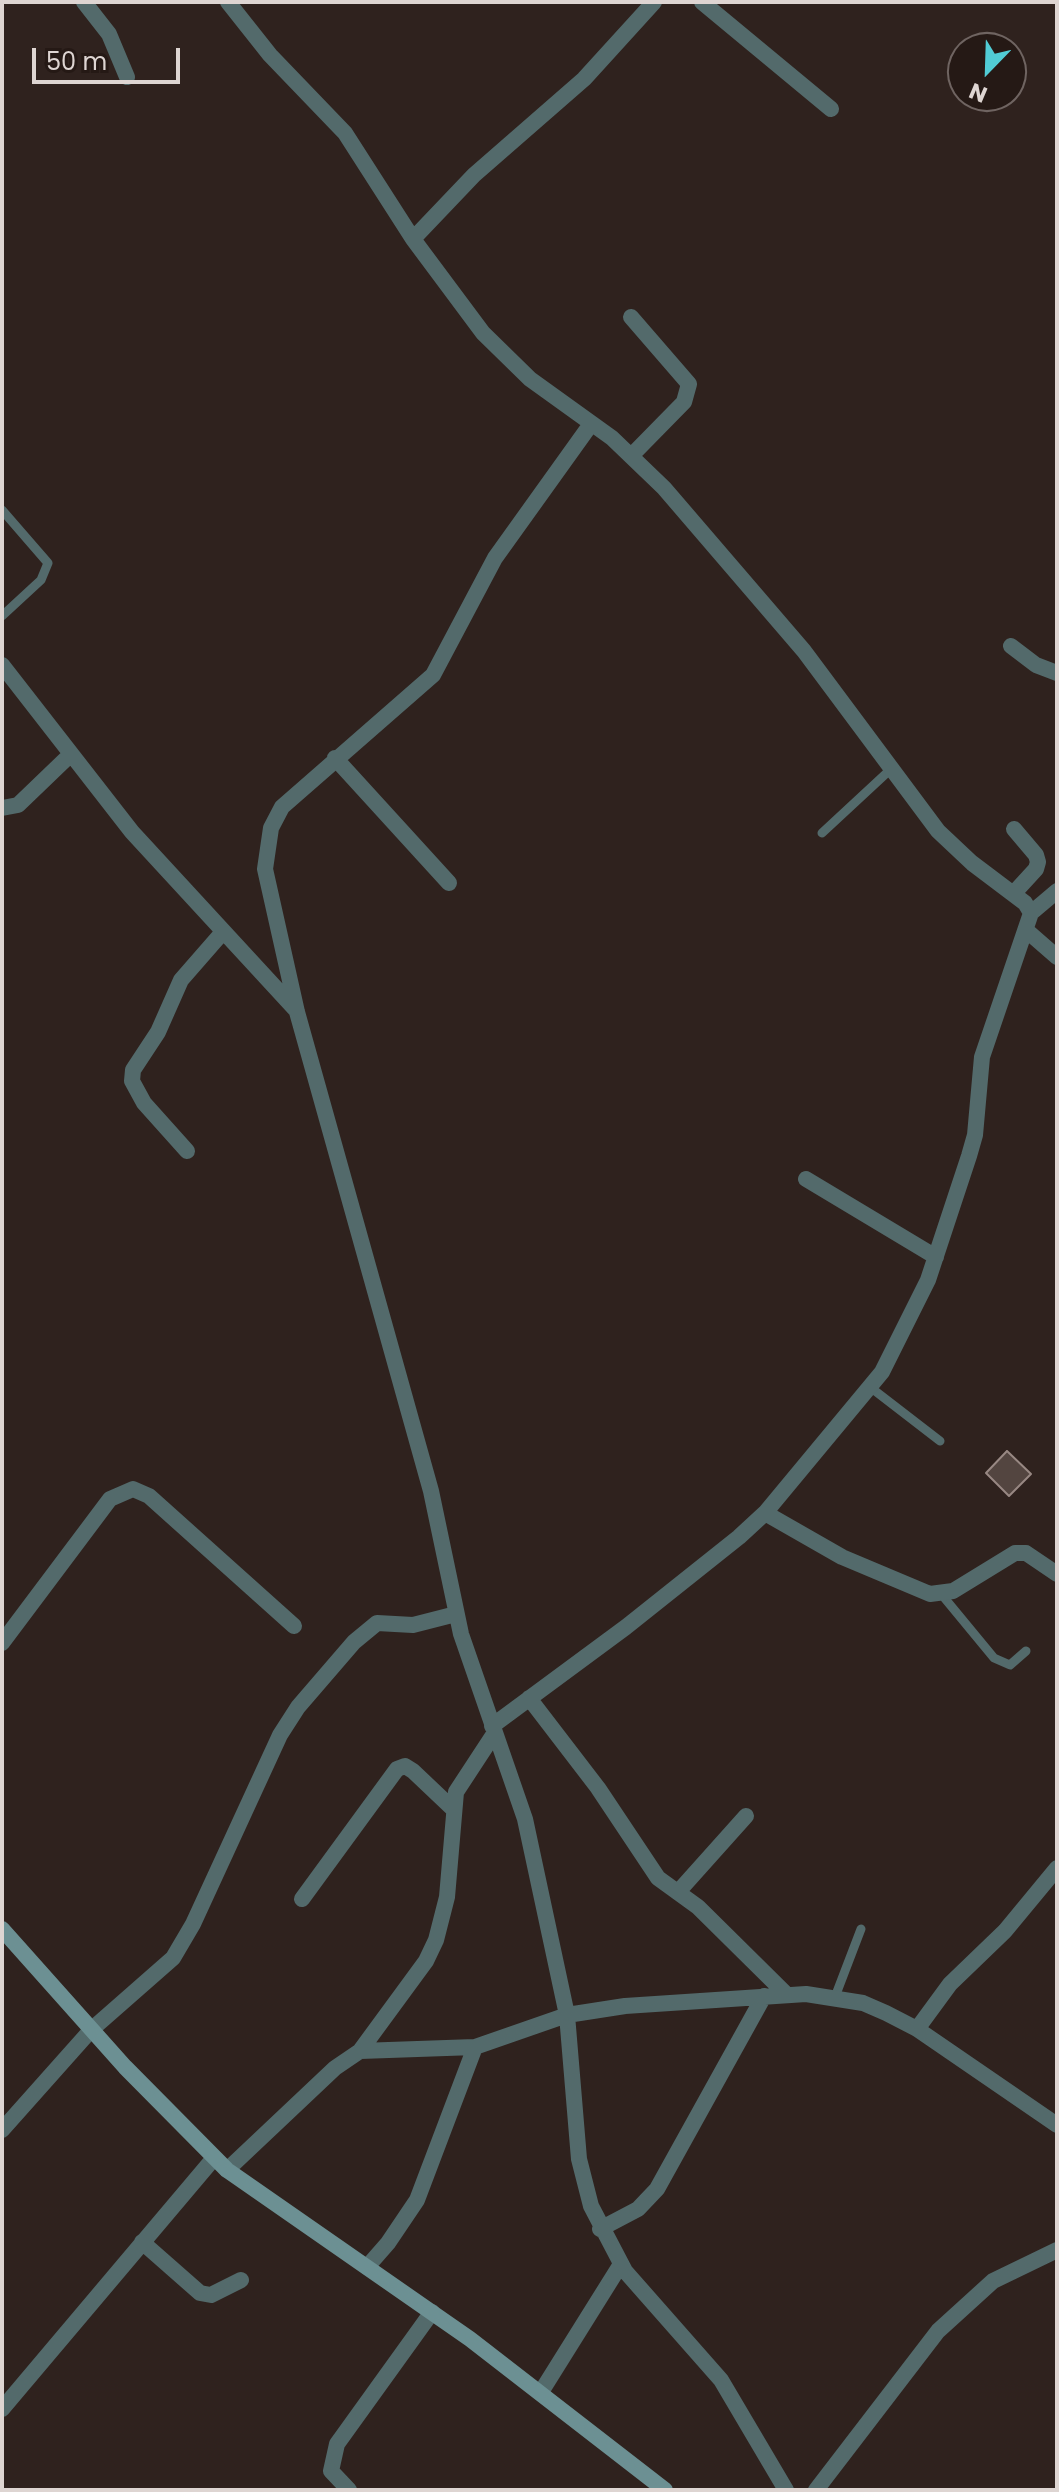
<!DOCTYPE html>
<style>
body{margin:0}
#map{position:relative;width:1059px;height:2492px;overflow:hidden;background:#2f221e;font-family:Poppins,sans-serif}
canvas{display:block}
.frame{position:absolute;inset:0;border:4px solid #ded5d2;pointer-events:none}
.north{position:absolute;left:947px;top:32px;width:80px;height:80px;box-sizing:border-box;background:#251915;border:2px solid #6f6461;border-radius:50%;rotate:203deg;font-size:22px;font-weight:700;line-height:32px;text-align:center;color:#ded5d2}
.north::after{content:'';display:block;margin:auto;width:28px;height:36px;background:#51ccd5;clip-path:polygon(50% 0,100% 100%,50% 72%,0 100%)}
.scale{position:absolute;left:32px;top:48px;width:148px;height:36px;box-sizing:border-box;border:4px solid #ded5d2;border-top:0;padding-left:10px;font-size:24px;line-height:28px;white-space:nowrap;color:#ded5d2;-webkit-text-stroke:6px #251915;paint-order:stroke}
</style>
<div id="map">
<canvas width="1059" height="2492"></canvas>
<div class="frame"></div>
<div class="north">N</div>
<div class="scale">50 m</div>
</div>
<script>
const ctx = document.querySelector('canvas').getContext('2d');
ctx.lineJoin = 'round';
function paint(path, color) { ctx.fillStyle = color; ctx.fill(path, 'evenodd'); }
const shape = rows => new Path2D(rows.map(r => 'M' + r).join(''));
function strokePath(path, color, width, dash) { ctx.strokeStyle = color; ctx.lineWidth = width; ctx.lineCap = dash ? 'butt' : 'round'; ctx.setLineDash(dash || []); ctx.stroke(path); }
const building = shape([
 [1007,1451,1031,1474,1009,1496,986,1473,1007,1451]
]);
const service = shape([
 [2,510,48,563,41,580,2,616],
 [822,833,891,769],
 [870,1387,940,1441],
 [942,1595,994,1658,1010,1665,1026,1651],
 [835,1997,861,1929]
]);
const minor = shape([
 [84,2,109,34,127,77],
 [228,2,270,55,345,133,413,239,483,333,530,379,612,438,664,488,804,651,938,831,972,863,1025,903,1031,913,982,1057,975,1135,969,1156,928,1280,882,1372,765,1513,739,1537,626,1627,492,1726],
 [702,2,831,109],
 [413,239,474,175,584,79,654,2],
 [631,317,689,384,684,402,632,455],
 [591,424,495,558,433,675,282,807,271,828,265,869,297,1012,431,1491,461,1634,525,1819,567,2015,579,2159,591,2206,625,2271,721,2380,786,2490],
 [1011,646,1036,665,1057,673],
 [2,665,132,832,296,1010],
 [335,758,449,883],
 [2,808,18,805,70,755],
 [1014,829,1036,855,1038,862,1036,869,1014,893],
 [1031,913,1057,891],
 [1026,930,1057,957],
 [187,1151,144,1103,132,1081,133,1070,158,1032,181,980,222,933],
 [806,1179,936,1257],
 [765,1513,842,1557,930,1594,953,1591,1015,1553,1026,1553,1057,1574],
 [2,1643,110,1499,133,1489,149,1496,294,1626],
 [529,1698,598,1788,658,1878,698,1907,787,1995],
 [678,1892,746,1816],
 [302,1899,397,1769,405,1766,413,1771,452,1808],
 [917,2029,950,1984,1005,1931,1057,1868],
 [360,2051,426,1961,436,1940,447,1897,456,1792,494,1734],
 [2,2130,91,2030,173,1958,193,1924,280,1735,298,1707,354,1642,377,1623,413,1625,456,1614],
 [227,2170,335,2068,360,2051,475,2047,567,2015,625,2006,806,1994,863,2003,886,2013,917,2029,1057,2125],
 [600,2229,638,2209,657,2189,764,1996],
 [142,2242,200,2293,211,2295,241,2280],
 [367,2267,388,2243,417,2200,475,2047],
 [541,2392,621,2264],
 [2,2409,214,2158],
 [349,2490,331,2471,337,2444,432,2312],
 [816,2490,938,2331,993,2281,1057,2250]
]);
const secondary = shape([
 [2,1929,125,2067,227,2170,470,2339,665,2490]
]);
paint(building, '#534540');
strokePath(building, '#988883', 2);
strokePath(service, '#536a6b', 9);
strokePath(minor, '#536a6b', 16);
strokePath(secondary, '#6c9093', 16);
</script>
